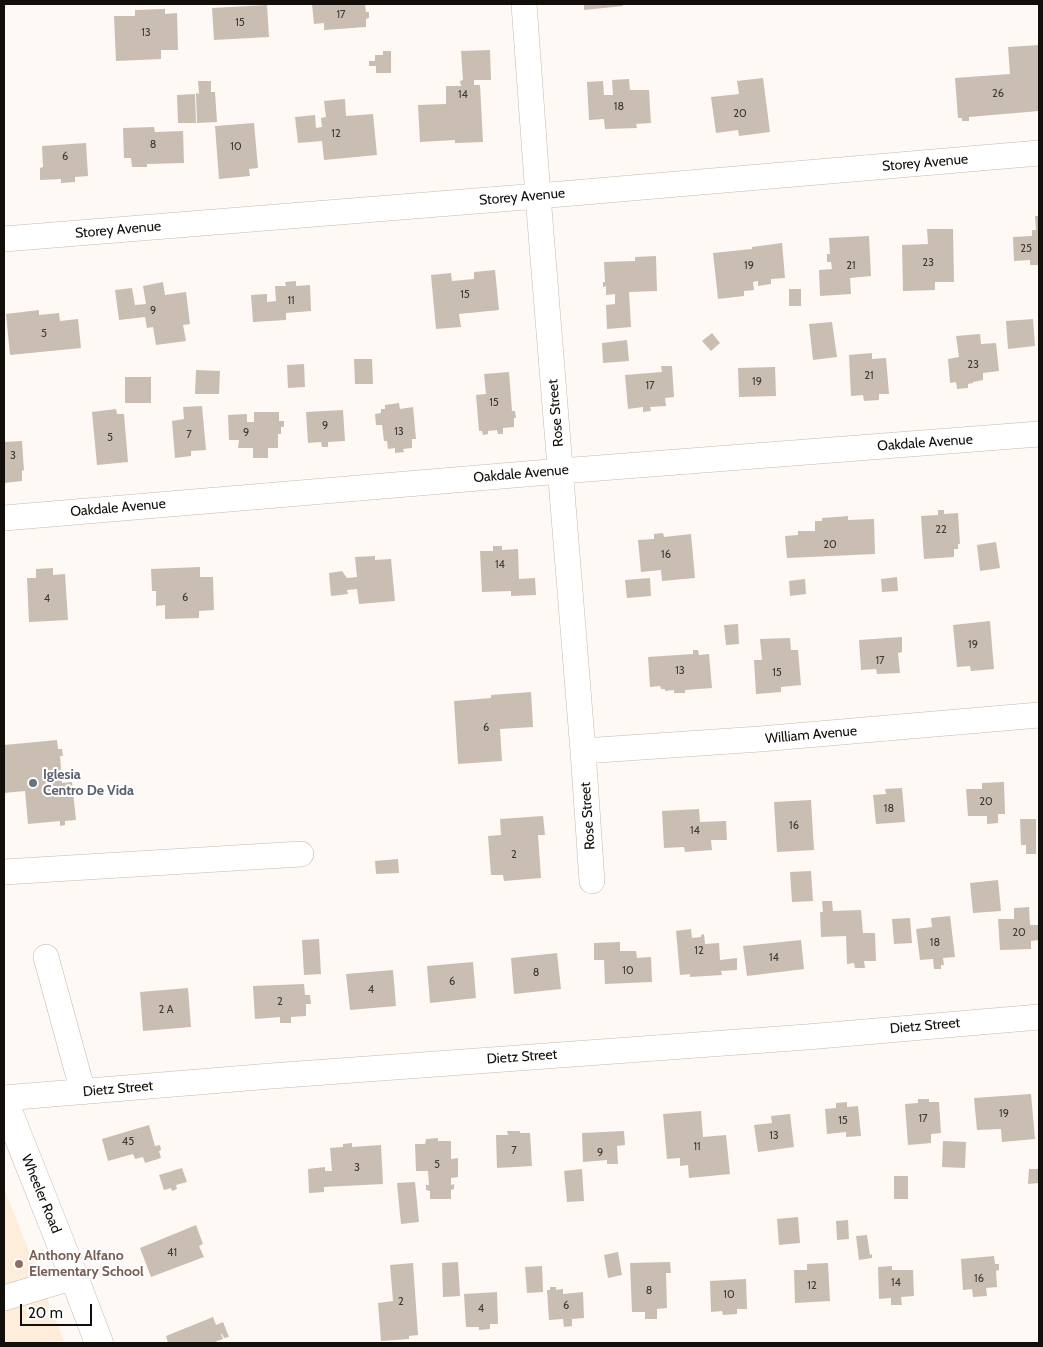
<!DOCTYPE html>
<style>
body{margin:0}
#map{position:relative;width:1043px;height:1347px;overflow:hidden;background:#fef9f4;font-family:Cabin,sans-serif}
canvas{display:block}
.frame{position:absolute;inset:0;border:5px solid #120f0a;pointer-events:none}
.scale{position:absolute;left:20px;top:1304px;width:72px;height:22px;box-sizing:border-box;border:2px solid #120f0a;border-top:0;padding-left:6px;font-size:15px;line-height:18px;white-space:nowrap;color:#120f0a;-webkit-text-stroke:4px #fff;paint-order:stroke}
</style>
<div id="map">
<canvas width="1043" height="1347"></canvas>
<div class="frame"></div>
<div class="scale">20 m</div>
</div>
<script>
const ctx = document.querySelector('canvas').getContext('2d');
ctx.lineJoin = 'round';
function paint(path, color) { ctx.fillStyle = color; ctx.fill(path, 'evenodd'); }
const shape = rows => new Path2D(rows.map(r => 'M' + r).join(''));
function strokePath(path, color, width, dash) { ctx.strokeStyle = color; ctx.lineWidth = width; ctx.lineCap = dash ? 'butt' : 'round'; ctx.setLineDash(dash || []); ctx.stroke(path); }
function write(font, color, halo, rows, align = 'center') {
  ctx.font = font + ' Cabin,sans-serif'; ctx.lineWidth = 4; ctx.setLineDash([]); ctx.textBaseline = 'middle'; ctx.strokeStyle = halo; ctx.fillStyle = color; for (const [text, x, y, turn = 0] of rows) {
    ctx.save(); ctx.translate(x, y); ctx.rotate((+turn || 0) * Math.PI / 180); ctx.textAlign = isNaN(turn) ? turn : align; if (halo) ctx.strokeText(text, 0, 0); ctx.fillText(text, 0, 0); ctx.restore();
  }
}
const commercial = shape([
 [4,1188,64,1341,4,1343]
]);
const building = shape([
 [312,4,365,4,366,12,369,12,369,18,366,19,366,27,324,30,324,23,314,24],
 [584,4,623,4,623,6,584,10],
 [267,5,269,37,214,40,212,8],
 [165,9,165,14,177,13,178,50,161,50,161,59,116,61,114,16,135,16,135,10],
 [1039,45,1039,111,969,117,969,121,962,121,962,118,958,118,955,78,1010,74,1008,47],
 [490,50,491,80,474,80,474,85,480,85,483,142,455,143,455,140,420,142,418,105,446,104,446,86,461,86,460,81,463,80,461,51],
 [383,51,391,51,391,73,376,73,376,66,369,66,369,61,375,61,375,55,383,55],
 [763,78,770,132,739,136,738,130,716,133,711,97,739,94,737,81],
 [629,79,630,90,649,90,651,123,636,124,637,128,605,129,604,119,589,120,587,82,603,81,604,95,613,95,612,80],
 [198,81,211,81,211,92,215,92,217,122,197,123,196,93,199,94],
 [195,94,196,123,178,123,177,95],
 [345,99,346,116,373,114,377,155,324,160,322,141,298,143,295,117,315,115,316,128,322,127,321,118,326,117,324,101],
 [254,123,258,168,249,169,250,176,219,179,215,126],
 [154,127,155,132,183,131,184,163,147,164,147,167,132,167,131,158,124,158,123,128],
 [86,143,88,176,75,177,75,182,61,183,61,179,40,180,40,168,43,167,42,146],
 [1035,216,1039,216,1039,265,1030,265,1030,260,1014,261,1013,237,1032,236,1032,230,1036,230],
 [927,229,953,229,954,282,935,282,935,290,903,291,902,245,928,244],
 [869,236,871,276,850,278,851,294,820,296,819,270,832,269,831,262,827,262,827,254,830,254,829,238],
 [782,243,785,278,771,279,771,284,758,286,758,281,753,282,754,290,744,291,744,296,718,299,713,253,752,249,752,247],
 [656,256,657,291,629,292,631,327,607,329,606,305,615,304,615,294,606,295,606,286,603,287,603,282,605,282,604,262,635,261,635,257],
 [495,270,499,310,459,314,461,327,436,329,431,275,451,273,452,281,474,279,474,272],
 [296,281,296,286,310,285,311,311,286,313,286,320,253,322,251,295,267,294,267,302,276,301,275,286,286,286,285,282],
 [163,282,165,295,186,292,190,324,183,325,186,341,156,345,153,327,147,328,145,317,119,320,115,290,132,288,135,305,146,304,143,286],
 [789,289,801,289,801,306,789,306],
 [39,310,39,315,59,313,60,321,78,319,81,348,10,355,6,314],
 [1033,319,1035,346,1008,349,1006,321],
 [832,322,837,357,813,360,809,324],
 [712,333,720,343,711,351,702,341],
 [980,334,981,344,996,343,999,371,983,373,983,380,973,382,973,383,968,384,968,388,957,389,956,382,950,383,948,359,959,357,956,336],
 [627,340,629,361,603,363,602,343],
 [872,353,872,359,886,358,889,394,879,394,879,400,864,401,863,395,851,396,849,355],
 [354,359,372,359,373,384,355,384],
 [304,364,305,387,288,388,287,365],
 [661,366,672,366,674,397,665,398,666,406,650,407,651,411,643,412,643,407,628,409,625,375,662,372],
 [775,367,776,396,739,397,738,368],
 [196,370,220,371,219,394,195,394],
 [509,372,512,411,515,411,516,418,514,418,514,427,503,428,503,434,498,434,497,430,488,431,488,434,483,435,482,431,479,431,476,395,486,394,484,374],
 [125,377,151,377,151,403,125,403],
 [399,403,400,409,413,407,416,439,412,439,412,448,403,449,404,452,395,453,395,448,388,449,387,441,384,441,382,425,376,425,375,414,381,413,381,409,385,409,385,405],
 [202,406,206,450,191,451,191,456,175,458,172,421,184,419,183,407],
 [116,409,117,414,124,414,128,462,97,465,92,412],
 [343,410,345,441,328,442,328,447,322,447,321,442,308,443,306,412],
 [254,412,279,412,279,421,284,421,284,427,281,427,281,434,278,434,278,448,268,448,268,458,253,458,253,448,238,448,239,440,229,440,228,415,247,414,247,422,254,422],
 [22,441,24,471,22,470,22,481,4,483,4,442],
 [938,510,944,510,944,514,958,513,960,544,958,544,958,549,954,549,954,557,924,559,921,516,938,515],
 [848,516,848,520,874,519,875,554,787,558,785,536,798,535,798,531,815,531,815,521,822,521,822,518],
 [663,533,664,537,691,534,695,578,662,581,661,570,641,572,638,540,654,539,654,534],
 [996,542,1000,568,980,571,977,545],
 [493,546,502,546,502,550,518,549,519,579,535,578,536,595,511,596,511,591,482,592,480,551,493,551],
 [375,556,375,560,391,559,395,601,359,604,357,589,347,590,348,594,331,596,329,573,342,571,347,578,357,577,355,557],
 [200,567,200,577,213,577,214,610,199,611,199,618,165,619,165,605,156,606,156,591,152,591,151,569],
 [53,568,53,575,65,574,68,620,29,622,27,578,36,578,36,569],
 [897,577,898,591,882,592,881,579],
 [650,578,651,596,627,598,625,580],
 [805,579,806,594,790,596,789,581],
 [990,621,994,669,971,671,970,666,957,667,953,625],
 [738,624,739,644,726,645,724,625],
 [902,637,902,652,898,653,900,673,877,674,876,669,861,670,859,640],
 [790,638,791,650,798,650,801,685,781,687,781,692,756,694,754,660,762,660,760,639],
 [693,650,698,650,699,655,709,654,712,688,685,690,685,693,674,693,674,690,665,691,665,689,661,689,660,686,650,687,648,657,693,654],
 [531,692,533,727,500,729,502,761,458,764,454,701,491,698,491,695],
 [57,740,58,749,62,749,63,756,60,756,62,783,72,782,76,820,65,821,65,825,60,826,60,821,28,824,25,791,4,793,4,745],
 [1004,782,1005,814,998,814,998,823,987,824,987,816,968,816,966,789,982,789,982,783],
 [902,788,905,822,876,824,873,795,886,794,885,789],
 [811,800,814,850,777,852,774,802],
 [699,809,700,822,726,821,727,840,711,840,712,850,685,852,684,847,664,848,662,811],
 [543,816,545,835,538,835,541,878,504,881,503,875,491,875,488,836,501,835,500,819],
 [1020,819,1036,819,1036,854,1026,854,1026,845,1021,845],
 [398,859,399,873,376,874,375,861],
 [811,871,813,901,792,902,790,872],
 [998,880,1001,911,973,913,970,883],
 [822,901,832,901,833,911,861,910,863,933,875,933,876,961,864,961,865,968,855,968,854,963,847,964,846,936,821,937,820,912,823,912],
 [1029,907,1030,925,1039,925,1039,940,1031,941,1031,949,1000,950,998,919,1014,919,1014,908],
 [950,916,955,957,943,958,944,965,941,965,941,969,934,969,933,959,920,960,916,929,932,927,931,918],
 [910,918,912,943,894,944,892,919],
 [691,929,692,938,701,937,701,935,704,934,705,944,719,943,720,960,737,958,737,970,721,971,722,975,690,977,690,974,680,975,676,931],
 [319,939,321,974,304,975,302,940],
 [801,940,804,969,747,976,743,946],
 [620,942,620,951,636,951,637,958,651,957,652,982,605,984,604,960,594,960,594,943],
 [557,953,561,989,514,994,511,958],
 [473,962,476,998,430,1003,427,966],
 [393,970,396,1006,350,1010,346,974],
 [304,984,305,995,310,995,311,1004,306,1004,306,1016,291,1017,291,1023,280,1023,280,1017,255,1019,253,986],
 [188,988,191,1027,143,1031,140,992],
 [1031,1094,1035,1139,1002,1142,1001,1129,977,1130,974,1098],
 [918,1099,929,1099,929,1102,939,1102,941,1133,931,1134,931,1143,908,1145,905,1104,918,1103],
 [847,1102,847,1107,858,1106,861,1136,846,1137,846,1132,827,1134,825,1109,836,1108,836,1103],
 [701,1111,703,1137,726,1135,730,1174,689,1178,688,1165,680,1166,680,1158,667,1159,663,1114],
 [790,1114,794,1147,758,1152,754,1125,772,1123,771,1116],
 [149,1125,155,1146,160,1145,161,1150,159,1151,161,1158,145,1163,143,1157,135,1159,133,1154,108,1161,102,1139],
 [507,1131,520,1131,520,1133,530,1133,532,1166,497,1168,496,1135,508,1135],
 [624,1131,625,1145,617,1146,618,1164,607,1164,607,1160,583,1162,582,1133],
 [438,1138,438,1141,451,1141,451,1159,458,1158,458,1177,451,1178,451,1185,454,1184,454,1189,451,1190,451,1199,430,1199,430,1191,426,1190,426,1185,429,1185,428,1171,416,1171,415,1144,425,1144,426,1139],
 [943,1141,966,1142,965,1168,942,1167],
 [352,1143,352,1147,381,1145,383,1184,324,1187,324,1192,309,1193,308,1169,325,1167,325,1171,332,1171,330,1148,343,1147,343,1144],
 [182,1168,187,1182,176,1185,177,1189,172,1191,171,1188,164,1190,159,1175],
 [582,1169,584,1201,567,1202,564,1171],
 [1029,1169,1039,1169,1039,1183,1028,1184],
 [894,1176,908,1176,908,1199,894,1199],
 [415,1182,419,1222,401,1224,397,1183],
 [798,1217,800,1243,779,1245,777,1219],
 [848,1220,849,1239,837,1240,836,1221],
 [196,1225,203,1244,199,1246,204,1257,151,1277,140,1248],
 [867,1235,870,1255,872,1254,872,1258,859,1260,856,1236],
 [618,1252,622,1275,608,1278,604,1255],
 [994,1256,995,1264,999,1264,999,1270,996,1271,997,1287,986,1288,987,1296,973,1297,972,1289,963,1290,961,1259],
 [458,1262,460,1296,443,1297,442,1263],
 [670,1262,671,1273,666,1273,667,1308,657,1309,657,1319,645,1319,645,1312,632,1312,630,1263],
 [413,1263,418,1335,409,1336,409,1339,381,1341,378,1303,393,1301,390,1265],
 [828,1263,830,1301,795,1303,794,1270,807,1270,807,1264],
 [542,1266,543,1292,527,1293,525,1267],
 [892,1266,892,1270,913,1270,914,1296,901,1297,902,1305,891,1305,891,1298,879,1299,878,1267],
 [746,1279,747,1309,737,1309,737,1314,723,1315,722,1311,711,1312,710,1281],
 [550,1287,556,1287,556,1290,563,1289,563,1294,583,1292,584,1318,572,1319,572,1326,564,1327,563,1319,549,1320,547,1290,550,1290],
 [497,1292,498,1324,490,1324,490,1329,479,1330,479,1327,466,1327,464,1294],
 [213,1317,216,1325,223,1322,229,1337,224,1338,222,1334,221,1334,223,1339,212,1343,168,1343,166,1336]
]);
const minor = shape([
 [524,4,538,196,583,751,592,881],
 [4,239,538,196,1039,153],
 [4,518,561,471,1039,434],
 [583,751,760,739,1039,715],
 [4,872,301,854],
 [46,957,83,1092],
 [4,1098,271,1076,807,1037,1039,1017],
 [4,1298,74,1277]
]);
const major = shape([
 [4,1101,74,1277,99,1343]
]);
const markers = [
 [33,783,5,"#6b7280"],
 [19,1264,5,"#8d6e63"]
];
const numberNames = [
 ["17",341,15],
 ["15",240,23],
 ["13",146,33],
 ["26",998,94],
 ["14",463,95],
 ["18",619,107],
 ["20",740,114],
 ["12",336,134],
 ["8",153,145],
 ["10",236,147],
 ["6",65,157],
 ["25",1026,249],
 ["23",928,263],
 ["19",749,266],
 ["21",851,266],
 ["15",465,295],
 ["11",291,301],
 ["9",153,311],
 ["5",44,334],
 ["23",973,365],
 ["21",869,376],
 ["19",757,382],
 ["17",650,386],
 ["15",494,403],
 ["9",325,426],
 ["13",399,432],
 ["9",246,433],
 ["7",189,435],
 ["5",110,438],
 ["3",13,456],
 ["22",941,530],
 ["20",830,545],
 ["16",666,555],
 ["14",500,565],
 ["6",185,598],
 ["4",47,599],
 ["19",973,645],
 ["17",880,661],
 ["13",680,671],
 ["15",777,673],
 ["6",486,728],
 ["20",986,802],
 ["18",889,809],
 ["16",794,826],
 ["14",695,831],
 ["2",514,855],
 ["20",1019,933],
 ["18",935,943],
 ["12",699,951],
 ["14",774,958],
 ["10",628,971],
 ["8",536,973],
 ["6",452,982],
 ["4",371,990],
 ["2",280,1002],
 ["2 A",166,1010],
 ["19",1004,1114],
 ["17",923,1119],
 ["15",843,1121],
 ["13",774,1136],
 ["45",128,1142],
 ["11",697,1147],
 ["7",514,1151],
 ["9",600,1153],
 ["5",437,1165],
 ["3",357,1168],
 ["41",172,1253],
 ["16",979,1279],
 ["14",896,1283],
 ["12",812,1286],
 ["8",649,1291],
 ["10",729,1295],
 ["2",401,1302],
 ["6",566,1306],
 ["4",481,1309]
];
const streetNames = [
 ["Storey Avenue",925,163,-5],
 ["Storey Avenue",522,197,-5],
 ["Storey Avenue",118,230,-5],
 ["Rose Street",556,413,-95],
 ["Oakdale Avenue",925,443,-4],
 ["Oakdale Avenue",521,474,-5],
 ["Oakdale Avenue",118,508,-5],
 ["William Avenue",811,735,-5],
 ["Rose Street",588,816,-94],
 ["Dietz Street",925,1026,-5],
 ["Dietz Street",522,1057,-4],
 ["Dietz Street",118,1089,-5],
 ["Wheeler Road",41,1194,68]
];
const worshipNames = [
 ["Iglesia",43,775],
 ["Centro De Vida",43,791]
];
const educationNames = [
 ["Anthony Alfano",29,1256],
 ["Elementary School",29,1272]
];
paint(commercial, '#feeddb');
paint(building, '#c9beb1');
strokePath(minor, '#c5baad', 26);
strokePath(major, '#c5baad', 29);
strokePath(minor, '#fff', 25);
strokePath(major, '#fff', 28);
for (const [x, y, r, color] of markers) { const dot = new Path2D(); dot.arc(x, y, r, 0, 2 * Math.PI); ctx.fillStyle = color; ctx.fill(dot); strokePath(dot, '#fff', 2); }
write('11px', '#403b34', null, numberNames);
write('14px', '#120f0a', '#fff', streetNames);
write('bold 14px', '#5b616d', '#fff', worshipNames, 'left');
write('bold 14px', '#785e54', '#fff', educationNames, 'left');
</script>
